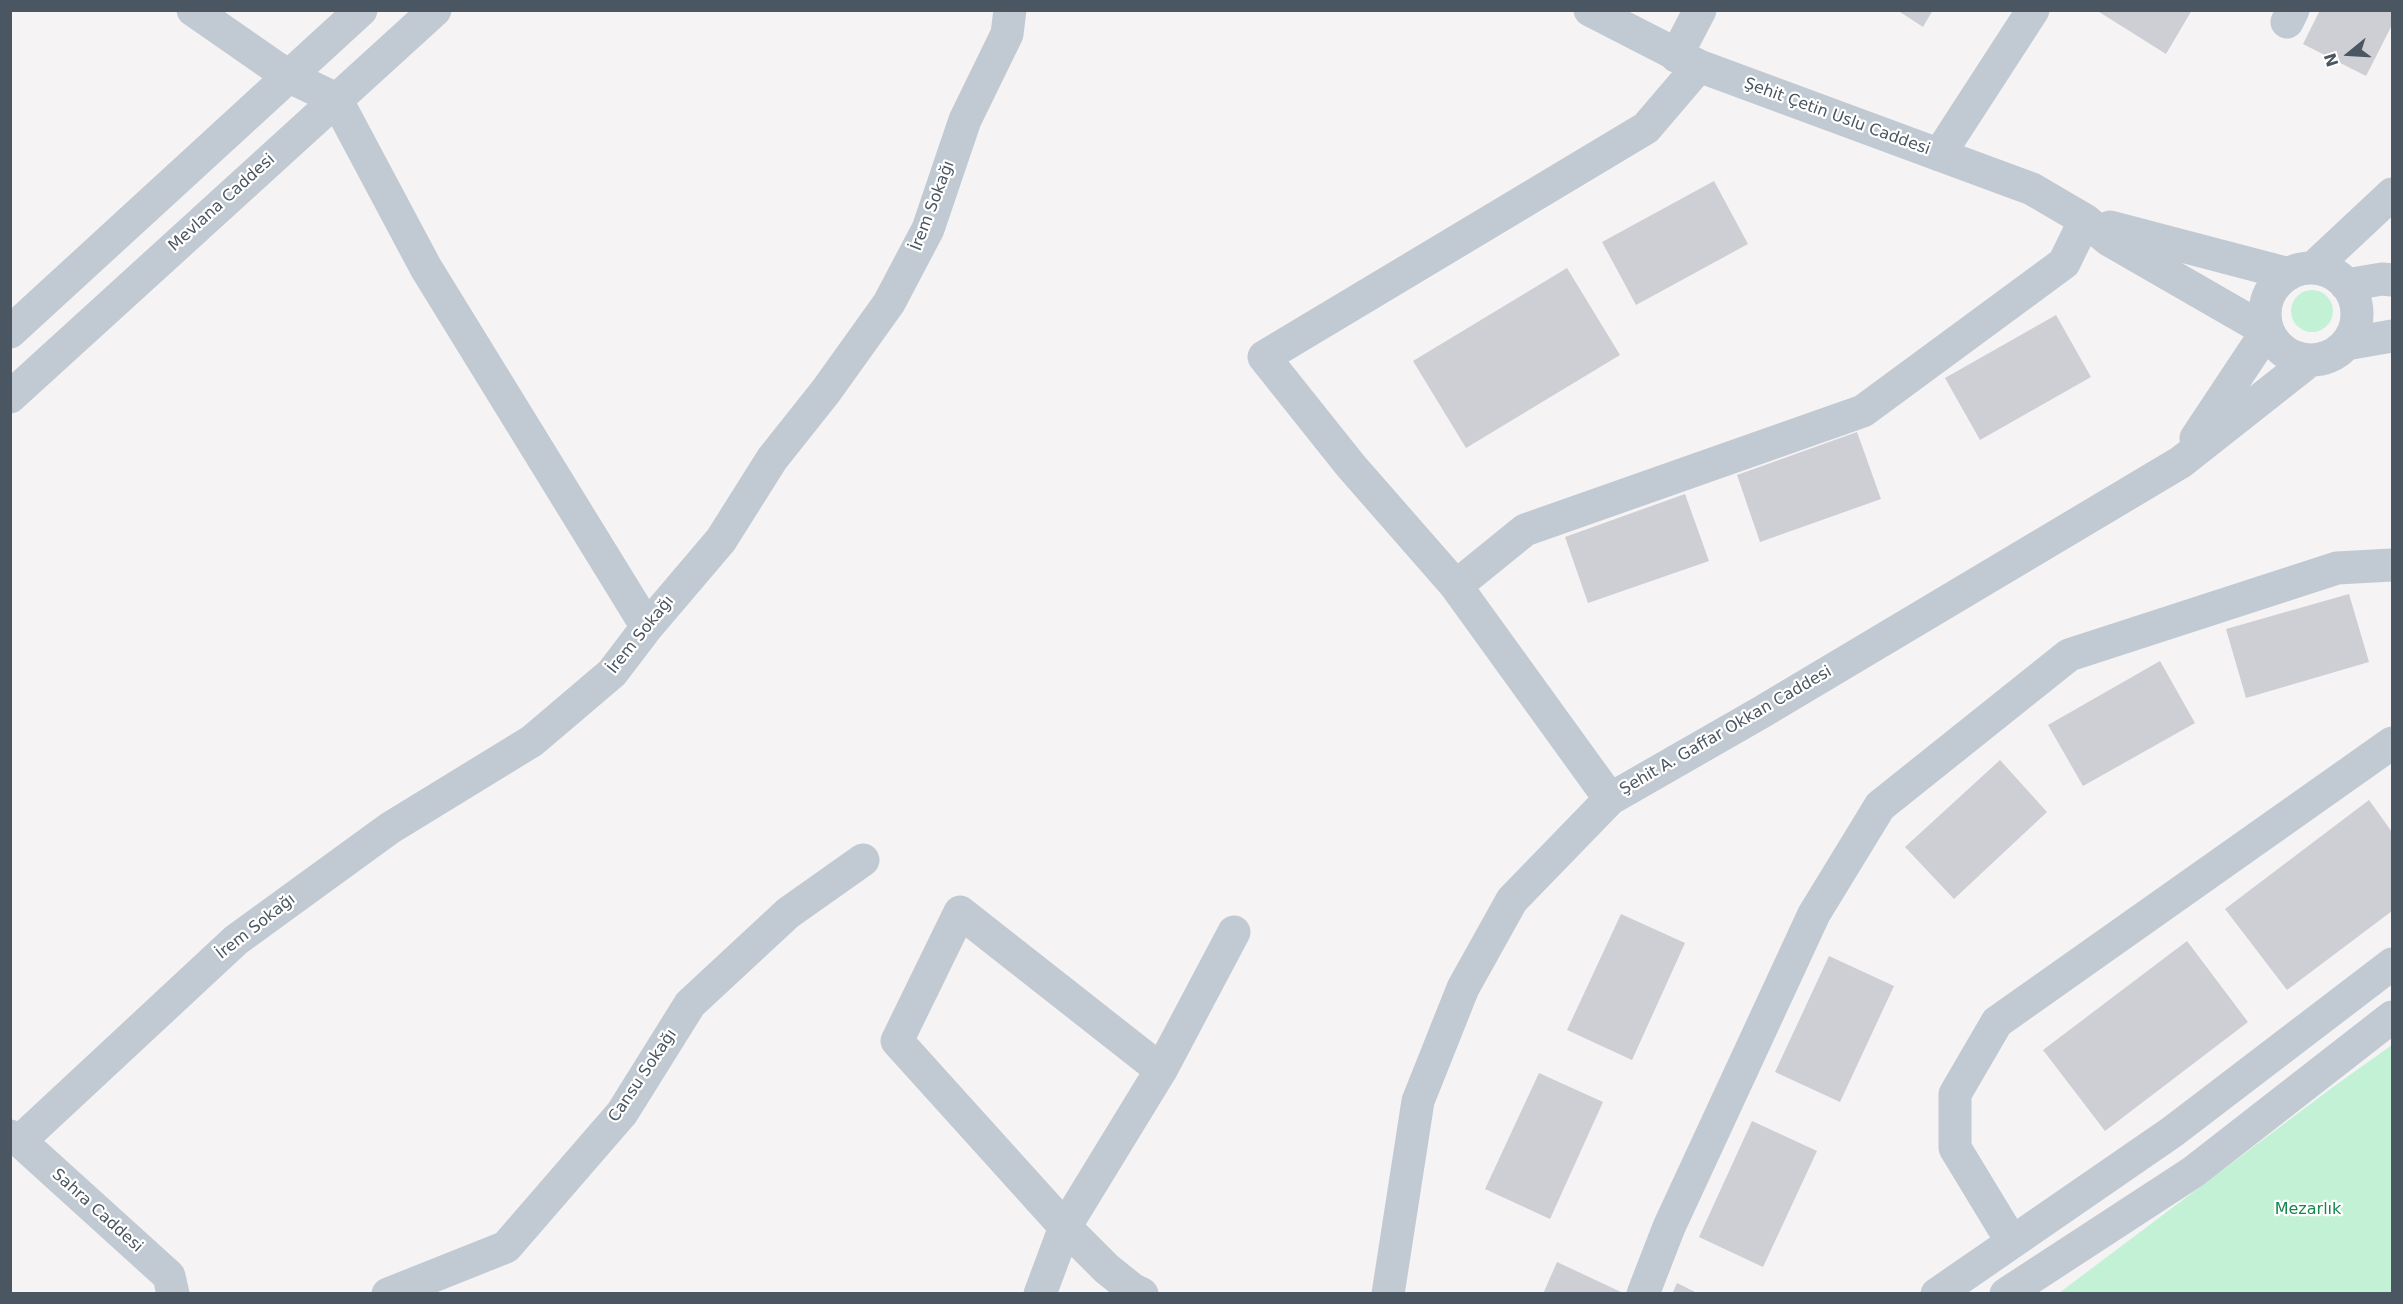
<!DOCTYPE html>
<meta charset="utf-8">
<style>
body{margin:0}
#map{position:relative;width:2403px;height:1304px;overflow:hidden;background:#f5f3f3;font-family:"DejaVu Sans",sans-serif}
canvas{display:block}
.frame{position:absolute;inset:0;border:12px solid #4a5661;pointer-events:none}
.north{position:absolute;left:2319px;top:24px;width:60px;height:60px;-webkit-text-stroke:4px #fff;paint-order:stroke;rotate:252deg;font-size:16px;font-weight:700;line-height:24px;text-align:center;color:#4a5661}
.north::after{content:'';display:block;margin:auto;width:21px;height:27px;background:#4a5661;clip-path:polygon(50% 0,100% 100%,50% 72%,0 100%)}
</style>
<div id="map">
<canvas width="2403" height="1304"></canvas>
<div class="frame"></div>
<div class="north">N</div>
</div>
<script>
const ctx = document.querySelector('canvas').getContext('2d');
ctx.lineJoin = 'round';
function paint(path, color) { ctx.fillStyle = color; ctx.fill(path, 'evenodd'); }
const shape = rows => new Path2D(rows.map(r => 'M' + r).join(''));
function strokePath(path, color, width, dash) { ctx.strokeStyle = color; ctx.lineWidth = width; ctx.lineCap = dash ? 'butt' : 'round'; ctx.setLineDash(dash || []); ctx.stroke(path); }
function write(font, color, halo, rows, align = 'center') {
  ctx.font = font + ' "DejaVu Sans",sans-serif'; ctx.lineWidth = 4.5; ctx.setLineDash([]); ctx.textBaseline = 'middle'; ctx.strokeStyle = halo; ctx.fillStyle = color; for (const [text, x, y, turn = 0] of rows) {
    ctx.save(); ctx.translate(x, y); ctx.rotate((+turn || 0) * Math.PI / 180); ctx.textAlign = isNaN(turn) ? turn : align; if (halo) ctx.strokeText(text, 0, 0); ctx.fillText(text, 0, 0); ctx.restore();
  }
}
const green = shape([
 '2291 311a21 21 0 1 1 42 0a21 21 0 1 1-42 0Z',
 [2392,1045,2392,1293,2059,1293,2333,1087]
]);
const building = shape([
 [1897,10,1933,10,1923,27],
 [2096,10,2192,10,2166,54],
 [2320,10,2392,10,2392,25,2366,76,2303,44],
 [1714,181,1748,244,1636,305,1602,242],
 [1567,268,1620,355,1466,448,1413,361],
 [2056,315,2091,377,1980,440,1945,378],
 [1857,432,1881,499,1760,542,1737,475],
 [1685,494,1709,561,1588,603,1565,537],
 [2349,594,2369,662,2246,698,2226,629],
 [2160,661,2195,723,2083,786,2048,725],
 [2000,760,2047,812,1954,899,1905,847],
 [2369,800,2392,832,2392,911,2287,990,2225,909],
 [1621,914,1685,943,1632,1060,1567,1030],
 [2187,941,2248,1022,2105,1131,2043,1050],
 [1829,956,1894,986,1840,1102,1775,1072],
 [1539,1073,1603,1102,1550,1219,1485,1189],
 [1752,1121,1817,1151,1763,1267,1699,1237],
 [1557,1262,1621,1292,1620,1294,1543,1294],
 [1677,1283,1699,1294,1672,1294]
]);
const minor = shape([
 [193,10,288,76,336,99,426,268,647,627],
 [1590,10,1699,66,2032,189,2085,220,2109,240,2267,331,2196,438],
 [2287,22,2293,10],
 [1676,56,1700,10],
 [1939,155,2033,10],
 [2110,227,2289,274],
 [2313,268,2392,194],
 '2265 314a46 46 0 1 1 92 0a46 46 0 1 1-92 0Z',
 [2346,285,2382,279,2392,280],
 [10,332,361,10],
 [2346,344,2392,336],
 [10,397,435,10],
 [1456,586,1525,530,1863,411,2064,263,2085,220],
 [1610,799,1456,586,1351,466,1264,357,1646,128,1699,66],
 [20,1141,236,940,390,828,532,741,612,673,647,627,721,540,772,459,826,391,889,303,928,229,965,120,1007,34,1010,10],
 [2012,1242,1955,1148,1955,1094,1997,1022,2392,743],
 [388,1294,506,1247,622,1113,690,1004,788,913,863,860],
 [1040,1294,1065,1227,1161,1070,1234,932],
 [1142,1294,1132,1289,1107,1269,1065,1227,897,1041,960,912,1161,1070],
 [1388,1294,1418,1101,1463,988,1512,900,1610,799,1760,713,2181,462,2309,361],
 [1643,1294,1669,1227,1814,914,1880,806,2069,655,2337,568,2392,565],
 [1937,1294,2172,1132,2392,964],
 [2006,1294,2193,1172,2392,1017]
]);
const tertiary = shape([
 [10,1136,20,1141,169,1276,173,1294]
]);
const streetNames = [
 ["Şehit Çetin Uslu Caddesi",1837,117,20],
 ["Mevlana Caddesi",222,203,-42],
 ["İrem Sokağı",933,206,-69],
 ["İrem Sokağı",641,635,-51],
 ["Şehit A. Gaffar Okkan Caddesi",1726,731,-30],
 ["İrem Sokağı",256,927,-38],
 ["Cansu Sokağı",643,1076,-56],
 ["Sahra Caddesi",97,1211,42]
];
const parkNames = [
 ["Mezarlık",2308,1210]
];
paint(green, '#c3f1d5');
paint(building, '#cdcfd5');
strokePath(minor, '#c1cad2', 33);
strokePath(tertiary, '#c1cad2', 33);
write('16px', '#4a5661', '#fff', streetNames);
write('16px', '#17864f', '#fff', parkNames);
</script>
